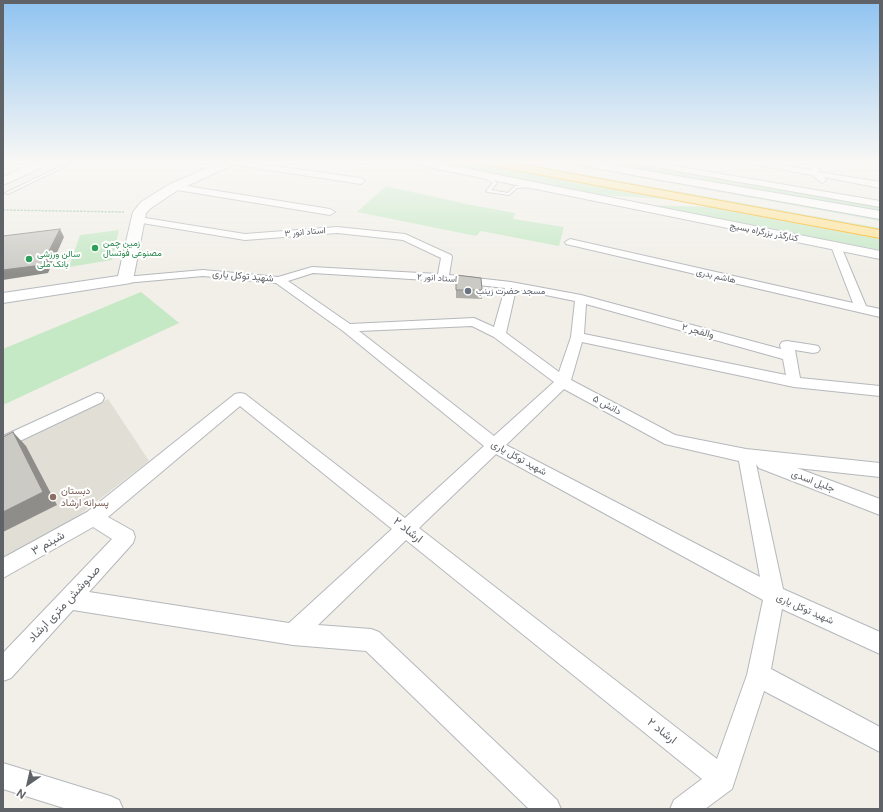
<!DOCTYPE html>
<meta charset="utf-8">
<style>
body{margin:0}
#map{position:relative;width:883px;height:812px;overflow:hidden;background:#f1efe8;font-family:"Public Sans",sans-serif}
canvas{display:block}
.frame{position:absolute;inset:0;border:4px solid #5f6368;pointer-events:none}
.north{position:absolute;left:8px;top:764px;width:40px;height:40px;-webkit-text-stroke:3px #fff;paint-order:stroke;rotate:214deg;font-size:11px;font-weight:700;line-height:16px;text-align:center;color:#5f6368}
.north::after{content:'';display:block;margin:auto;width:14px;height:18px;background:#5f6368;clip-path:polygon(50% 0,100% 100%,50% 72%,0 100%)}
</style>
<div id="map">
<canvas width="883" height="812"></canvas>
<div class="frame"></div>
<div class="north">N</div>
</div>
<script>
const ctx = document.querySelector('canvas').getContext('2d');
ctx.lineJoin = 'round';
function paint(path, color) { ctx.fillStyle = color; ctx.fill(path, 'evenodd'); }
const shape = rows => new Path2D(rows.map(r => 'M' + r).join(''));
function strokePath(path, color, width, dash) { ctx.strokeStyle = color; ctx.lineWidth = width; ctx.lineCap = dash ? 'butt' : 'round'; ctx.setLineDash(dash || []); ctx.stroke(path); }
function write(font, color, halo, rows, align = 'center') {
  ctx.font = font + ' "Public Sans",Vazirmatn,sans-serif'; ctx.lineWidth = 4; ctx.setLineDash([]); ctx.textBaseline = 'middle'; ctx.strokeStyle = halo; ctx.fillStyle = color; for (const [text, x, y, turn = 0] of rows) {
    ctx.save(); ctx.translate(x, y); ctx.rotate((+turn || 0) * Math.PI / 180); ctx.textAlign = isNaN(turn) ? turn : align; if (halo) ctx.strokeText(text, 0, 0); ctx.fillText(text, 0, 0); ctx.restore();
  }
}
const education = shape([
 [108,399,149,461,56,533,3,562,3,450]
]);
const green = shape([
 [428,161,463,161,666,199,599,195],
 [502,161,538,166,880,228,880,230],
 [548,161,563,161,880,217,880,221],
 [583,161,620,161,880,206,880,213],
 [386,186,471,205,515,213,513,219,564,227,559,246,481,231,476,236,357,212],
 [648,205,711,207,880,239,880,250],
 [119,230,112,260,69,267,80,235],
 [141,292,179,323,3,405,3,349]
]);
const path = shape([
 [3,210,124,212]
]);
const lane = shape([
 [72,161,76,161,8,194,5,193,72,161],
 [483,175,485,175,497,183,491,190,508,193,515,186,531,185,533,186,531,187,517,188,509,195,488,192,486,191,493,183,483,177,483,175]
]);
const street = shape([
 [227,161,238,161,361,178,365,181,361,184,230,164,227,164,227,161],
 [359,161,371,161,367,163,360,163,359,161],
 [629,161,645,161,880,201,880,207,633,163,629,161],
 [742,161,758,161,811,170,813,161,821,161,818,172,880,182,880,188,824,177,826,180,822,183,812,175,746,163,742,161],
 [174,184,330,209,335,212,330,215,171,189,170,187,174,184],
 [139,217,245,234,337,227,405,234,451,255,452,257,449,275,511,282,581,295,781,349,780,345,782,342,787,341,813,345,818,346,820,349,818,352,813,353,795,350,800,378,880,386,880,396,794,387,582,342,571,380,675,435,746,449,880,463,880,477,797,468,880,499,880,515,759,468,756,464,783,589,880,632,880,654,782,609,771,669,880,727,880,752,764,691,732,789,705,809,670,809,674,800,702,779,406,540,318,625,371,629,379,632,557,800,561,809,529,809,366,651,293,645,73,610,11,678,3,681,3,653,112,539,93,527,3,578,3,558,87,512,235,394,240,393,245,394,405,518,484,446,343,331,276,283,203,276,125,283,121,282,119,280,121,278,125,277,203,270,278,277,312,267,438,274,441,258,403,240,337,233,245,240,136,222,134,220,139,217],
 [313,273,443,281,505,288,494,327,474,318,350,324,288,281,313,273],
 [516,289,575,301,571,337,559,372,506,333,516,289],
 [586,304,783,359,786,375,584,334,586,304],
 [472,326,494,337,554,382,494,436,359,331,472,326],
 [564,389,665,444,739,461,760,577,506,445,564,389],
 [240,406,392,529,289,623,89,592,133,543,135,537,133,531,108,517,240,406],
 [496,454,763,600,747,675,717,759,419,528,496,454],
 [570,239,853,303,831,246,832,244,840,244,866,306,880,309,880,317,566,244,565,242,570,239],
 [97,393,102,394,104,398,102,402,3,449,3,436,97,393],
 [3,763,110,796,119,800,123,809,67,809,3,789,3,763]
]);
const secondary = shape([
 [39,161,53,161,52,163,3,185,3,177,39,161],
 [224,161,238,161,237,163,178,190,151,208,146,213,133,280,131,283,3,303,3,293,118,276,133,212,141,202,170,184,224,161],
 [408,161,428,161,880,251,880,259,413,164,409,163,408,161],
 [567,161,590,161,880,211,880,219,572,164,568,163,567,161],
 [874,161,880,161,880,164,875,163,874,161]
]);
const highway = shape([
 [477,161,501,161,880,230,880,238,483,164,479,163,477,161]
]);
const wall = shape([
 [456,275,482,290,482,299,456,298]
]);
const shadedWall = shape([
 [60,229,64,237,48,273,3,280,3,270],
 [13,432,26,446,57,505,3,532,3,512]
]);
const building = shape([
 [60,229,42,265,3,270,3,236,60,229],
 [456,275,481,278,482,290,456,290,456,275],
 [13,432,43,492,3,512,3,437,13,432]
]);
const markers = [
 [95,248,4,"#2e9e5b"],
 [29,259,4,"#2e9e5b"],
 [468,291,4,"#6b7280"],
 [53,497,4,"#8d6e63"]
];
const farStreetnames = [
 ["استاد انور ۳",305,232,-5],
 ["کنارگذر بزرگراه بسیج",764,232,11],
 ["هاشم بدری",716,276,13],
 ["استاد انور ۲",437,278,4]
];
const farLeisurenames = [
 ["زمین چمن",103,243],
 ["مصنوعی فوتسال",103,253],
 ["سالن ورزشی",37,254],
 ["بانک ملی",37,264]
];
const farWorshipnames = [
 ["مسجد حضرت زینب",476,291]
];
const streetNames = [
 ["شهید توکل یاری",243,276,5],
 ["والفجر ۲",698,331,15],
 ["دانش ۵",607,405,28],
 ["شهید توکل یاری",519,458,29],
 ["جلیل اسدی",813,481,21],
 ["شهید توکل یاری",805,609,24]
];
const educationNames = [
 ["دبستان",61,491],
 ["پسرانه ارشاد",61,503]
];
const nearStreetnames = [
 ["ارشاد ۲",408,530,38],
 ["شبنم ۳",48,543,-30],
 ["صدوشش متری ارشاد",64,604,-47],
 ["ارشاد ۲",662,731,38]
];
paint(education, '#e1ded6');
paint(green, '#c5e8c5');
strokePath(lane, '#b5b8bc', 2);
strokePath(street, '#b5b8bc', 2);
strokePath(secondary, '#b6babf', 2);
strokePath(highway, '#f9ab00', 2);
strokePath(path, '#9cc7a9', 1.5, [2.5, 1]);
paint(lane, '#fff');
paint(street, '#fff');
paint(secondary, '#fff');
paint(highway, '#fde293');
paint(wall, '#afaea9');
paint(shadedWall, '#8f8d8a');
paint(building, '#cccac5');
strokePath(building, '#8f8d8a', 1);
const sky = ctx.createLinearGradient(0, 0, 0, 274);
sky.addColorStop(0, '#8fc3f1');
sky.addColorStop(0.59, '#f9f8f5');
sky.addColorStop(1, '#f9f8f500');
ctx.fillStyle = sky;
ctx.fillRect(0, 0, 883, 274);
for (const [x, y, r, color] of markers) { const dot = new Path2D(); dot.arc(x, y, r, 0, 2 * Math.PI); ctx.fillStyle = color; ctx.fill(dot); strokePath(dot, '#fff', 1.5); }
write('9px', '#5f6368', '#fff', farStreetnames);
write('9px', '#27864d', '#fff', farLeisurenames, 'left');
write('9px', '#5b616d', '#fff', farWorshipnames, 'left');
write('10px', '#5f6368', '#fff', streetNames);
write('10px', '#785e54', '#fff', educationNames, 'left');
write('12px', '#5f6368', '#fff', nearStreetnames);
</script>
